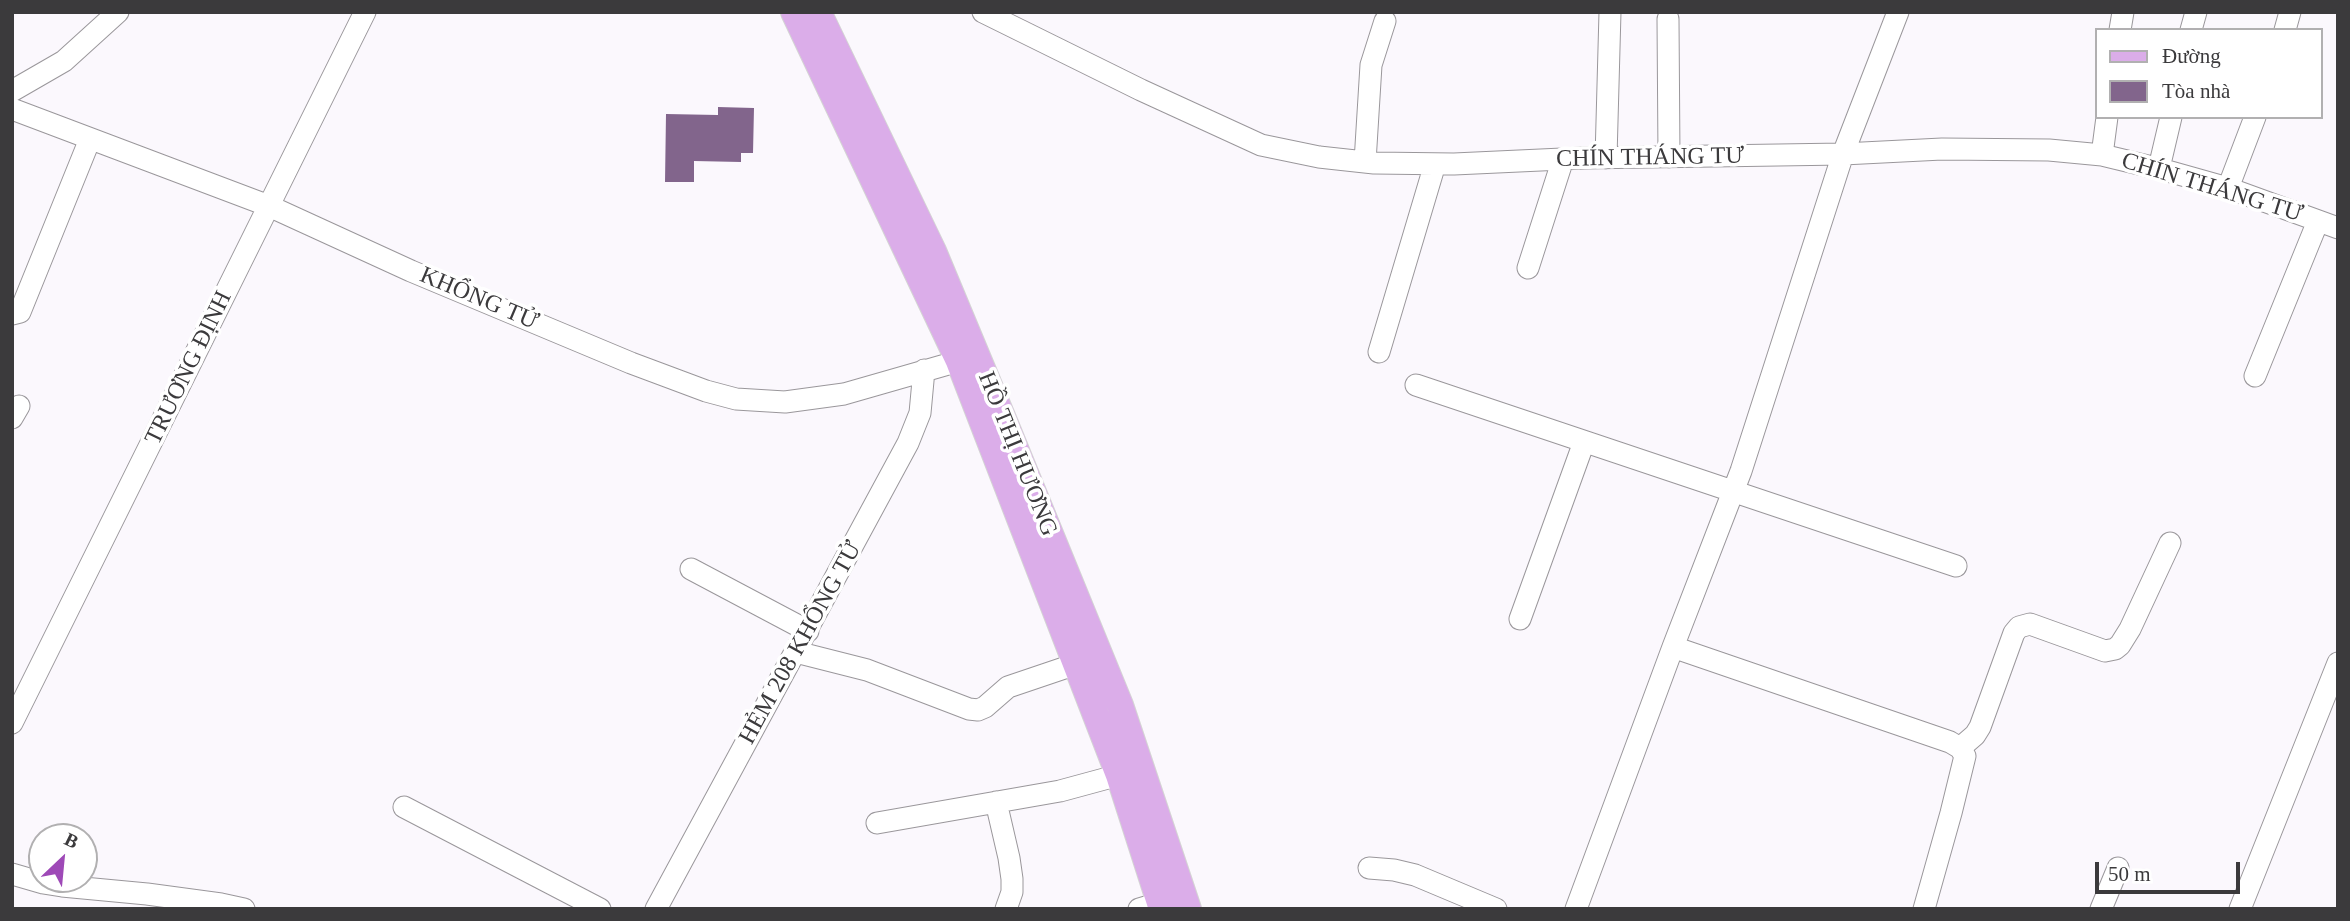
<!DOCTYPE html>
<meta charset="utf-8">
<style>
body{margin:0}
#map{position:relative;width:2350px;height:921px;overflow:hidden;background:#fbf8fd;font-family:"Times New Roman",serif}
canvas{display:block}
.frame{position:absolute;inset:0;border:14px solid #3b3a3c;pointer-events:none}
.legend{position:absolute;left:2095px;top:28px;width:228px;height:91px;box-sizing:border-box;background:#fff;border:2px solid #b1b0b1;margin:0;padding:9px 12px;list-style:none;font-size:21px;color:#3b3a3c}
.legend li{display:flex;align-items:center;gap:14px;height:35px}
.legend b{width:35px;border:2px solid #b1b0b1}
.north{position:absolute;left:28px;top:823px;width:70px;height:70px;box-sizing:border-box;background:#fff;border:2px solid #b1b0b1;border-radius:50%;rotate:26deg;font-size:19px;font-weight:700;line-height:28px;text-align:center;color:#3b3a3c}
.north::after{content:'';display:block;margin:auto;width:24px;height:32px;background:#9e49b7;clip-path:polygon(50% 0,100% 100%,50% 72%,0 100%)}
.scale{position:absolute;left:2095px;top:862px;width:145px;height:32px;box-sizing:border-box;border:4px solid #3b3a3c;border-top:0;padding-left:9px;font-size:21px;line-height:24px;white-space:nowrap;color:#3b3a3c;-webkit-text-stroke:5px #fff;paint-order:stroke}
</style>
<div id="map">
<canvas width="2350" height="921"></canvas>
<div class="frame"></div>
<ul class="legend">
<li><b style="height:9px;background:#dbade9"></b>Đường</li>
<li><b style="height:19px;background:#82658c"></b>Tòa nhà</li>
</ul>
<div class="north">B</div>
<div class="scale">50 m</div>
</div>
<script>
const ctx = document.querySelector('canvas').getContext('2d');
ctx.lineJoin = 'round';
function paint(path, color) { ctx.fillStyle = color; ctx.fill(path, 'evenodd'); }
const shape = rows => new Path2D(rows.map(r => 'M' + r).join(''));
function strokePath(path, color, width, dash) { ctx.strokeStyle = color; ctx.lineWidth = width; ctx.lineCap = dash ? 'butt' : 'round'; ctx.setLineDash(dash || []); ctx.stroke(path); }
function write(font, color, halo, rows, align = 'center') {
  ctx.font = font + ' "Times New Roman",serif'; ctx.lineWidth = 7; ctx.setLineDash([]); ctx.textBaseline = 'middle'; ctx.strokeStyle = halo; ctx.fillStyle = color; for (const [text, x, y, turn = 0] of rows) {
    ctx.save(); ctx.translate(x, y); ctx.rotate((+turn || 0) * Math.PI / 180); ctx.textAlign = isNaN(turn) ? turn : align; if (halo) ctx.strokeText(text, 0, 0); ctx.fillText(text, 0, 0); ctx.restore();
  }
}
const building = shape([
 [718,107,754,108,753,153,741,153,741,162,694,161,694,182,665,182,666,114,718,115]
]);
const minor = shape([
 [983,12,1141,90,1261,145,1319,157,1374,163,1454,164,1584,158,1843,154,1942,149,2049,150,2102,155,2164,170,2228,188,2338,228],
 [1668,19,1669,157],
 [2120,30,2123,12],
 [2191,30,2196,12],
 [2285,30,2290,12],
 [12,91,64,61,118,12],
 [12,109,269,206,411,271,631,363,706,391,736,399,785,402,844,394,959,361],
 [2102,155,2107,117],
 [1606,158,1610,12],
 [1365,162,1371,65,1385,21],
 [2159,168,2171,117],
 [2228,188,2255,117],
 [1528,268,1563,159],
 [12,314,20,312,90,139],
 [1379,352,1435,164],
 [2255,376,2318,221],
 [1416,385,1956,566],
 [12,418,19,406],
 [691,569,808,631],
 [1520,619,1584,442],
 [1673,647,1950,742,1960,748,1965,756,1951,813,1924,909],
 [796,652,867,670,969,709,978,710,985,707,1008,687,1076,664],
 [12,723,365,12],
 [1960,748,1975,735,1980,727,2014,633,2019,627,2030,624,2105,651,2115,649,2120,645,2130,629,2170,543],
 [996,802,1009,858,1012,879,1012,892,1006,909],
 [404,807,600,909],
 [877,823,1060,791,1119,775],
 [1369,868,1394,870,1415,875,1496,909],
 [12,874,43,883,62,886,147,894,221,904,244,909],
 [656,909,908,443,920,413,924,370],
 [1139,909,1159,903],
 [1576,909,1673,647,1741,471,1843,154,1898,12],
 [2101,909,2118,868],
 [2240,909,2338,663]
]);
const major = shape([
 [794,12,959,361,1119,775,1162,909],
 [818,12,933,251,1003,419,1120,705,1188,909]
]);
const streetNames = [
 ["CHÍN THÁNG TƯ",1650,158,-1],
 ["CHÍN THÁNG TƯ",2212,188,17],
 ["KHỔNG TỬ",479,299,23],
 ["TRƯƠNG ĐỊNH",189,368,-64],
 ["HỒ THỊ HƯƠNG",1017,454,68],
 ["HẺM 208 KHỔNG TỬ",801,643,-61]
];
paint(building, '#82658c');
strokePath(minor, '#9a979b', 23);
strokePath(major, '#d4d4d4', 28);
strokePath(minor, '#fff', 21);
strokePath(major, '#dbade9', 26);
write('24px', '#3b3a3c', '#fff', streetNames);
</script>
